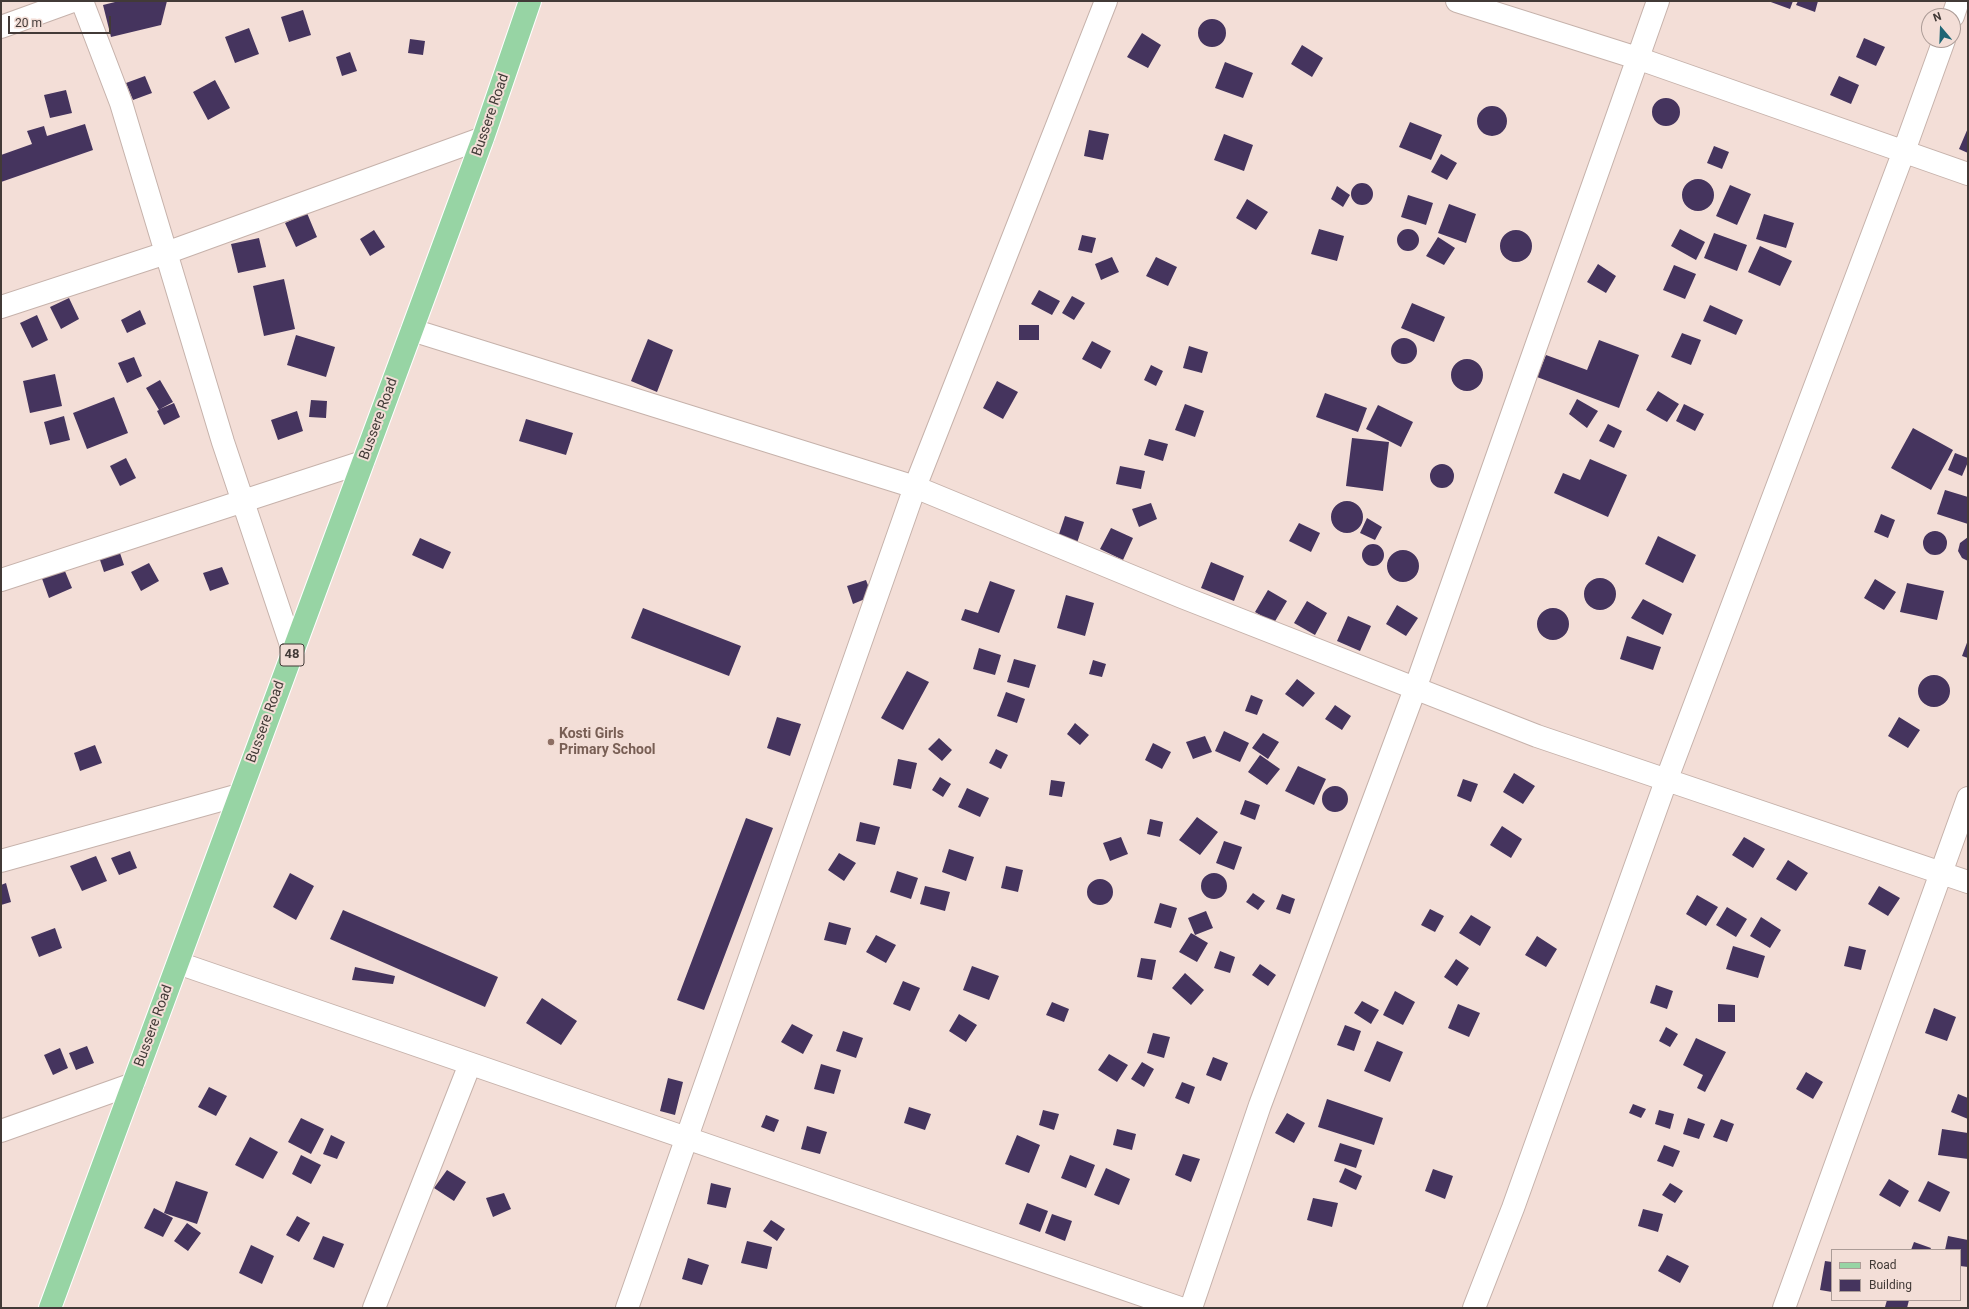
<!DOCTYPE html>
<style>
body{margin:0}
#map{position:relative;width:1969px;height:1309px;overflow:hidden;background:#f3ded7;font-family:Roboto,sans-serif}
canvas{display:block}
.frame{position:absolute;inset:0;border:2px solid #423a37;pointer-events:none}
.legend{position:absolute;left:1831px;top:1249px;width:130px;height:52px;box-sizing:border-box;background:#f3ded7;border:1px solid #ac9c97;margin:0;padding:5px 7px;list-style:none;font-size:12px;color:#423a37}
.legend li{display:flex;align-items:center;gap:8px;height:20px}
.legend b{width:20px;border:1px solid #ac9c97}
.north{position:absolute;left:1921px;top:8px;width:40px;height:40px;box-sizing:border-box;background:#f3ded7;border:1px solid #ac9c97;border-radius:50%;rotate:341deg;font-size:11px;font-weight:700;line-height:16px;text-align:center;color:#423a37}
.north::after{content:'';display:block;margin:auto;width:14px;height:18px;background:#1e6574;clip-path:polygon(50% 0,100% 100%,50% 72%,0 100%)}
.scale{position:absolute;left:8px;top:16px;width:103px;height:18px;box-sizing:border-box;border:2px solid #423a37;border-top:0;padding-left:5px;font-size:12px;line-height:14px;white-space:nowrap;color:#423a37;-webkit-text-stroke:3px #f3ded7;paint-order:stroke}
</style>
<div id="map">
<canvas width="1969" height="1309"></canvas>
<div class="frame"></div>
<ul class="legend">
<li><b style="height:5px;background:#97d4a4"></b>Road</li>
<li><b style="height:11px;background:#45345e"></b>Building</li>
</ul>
<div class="north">N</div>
<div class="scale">20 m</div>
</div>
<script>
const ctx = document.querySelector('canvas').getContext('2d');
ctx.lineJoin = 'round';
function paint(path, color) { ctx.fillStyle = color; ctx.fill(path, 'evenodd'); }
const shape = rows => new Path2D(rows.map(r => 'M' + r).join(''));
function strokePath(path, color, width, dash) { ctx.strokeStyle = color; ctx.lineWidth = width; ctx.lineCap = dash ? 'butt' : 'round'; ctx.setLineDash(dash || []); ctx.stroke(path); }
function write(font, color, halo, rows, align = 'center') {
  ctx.font = font + ' Roboto,sans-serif'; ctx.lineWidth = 4; ctx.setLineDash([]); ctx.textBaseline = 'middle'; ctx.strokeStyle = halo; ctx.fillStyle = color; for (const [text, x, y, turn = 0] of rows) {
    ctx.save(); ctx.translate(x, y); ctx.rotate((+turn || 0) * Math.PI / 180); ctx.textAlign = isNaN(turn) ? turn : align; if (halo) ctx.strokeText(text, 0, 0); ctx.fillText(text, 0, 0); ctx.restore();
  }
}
const building = shape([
 [119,1,167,1,161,25,111,37,103,5],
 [1768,1,1793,1,1790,9],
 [1798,1,1818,1,1815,12,1796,5],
 [303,10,311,35,289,42,281,17],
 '1198 33a14 14 0 1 1 28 0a14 14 0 1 1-28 0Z',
 [249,28,259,54,235,63,225,37],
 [1142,33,1161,45,1148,68,1127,57],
 [1864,38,1885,47,1876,66,1856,57],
 [410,39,425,41,423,55,408,53],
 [1302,45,1323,58,1312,77,1291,64],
 [350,52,357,71,342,76,336,57],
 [1225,62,1253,73,1243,98,1215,88],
 [145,76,152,93,133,100,126,83],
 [1839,76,1859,85,1851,104,1830,95],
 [215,80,230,108,208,120,193,92],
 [66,90,72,113,50,118,44,95],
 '1652 112a14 14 0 1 1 28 0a14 14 0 1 1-28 0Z',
 '1477 121a15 15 0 1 1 30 0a15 15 0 1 1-30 0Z',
 [1410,122,1442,135,1431,160,1399,147],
 [85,124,93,150,1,182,1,155,32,144,27,131,44,126,47,136],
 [1968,128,1968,153,1959,149],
 [1089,130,1109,134,1103,160,1084,156],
 [1224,134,1253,145,1244,171,1214,160],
 [1714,146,1729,152,1722,169,1707,163],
 [1441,154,1457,163,1447,180,1431,172],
 '1682 195a16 16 0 1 1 32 0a16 16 0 1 1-32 0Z',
 '1351 194a11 11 0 1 1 22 0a11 11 0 1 1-22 0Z',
 [1730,185,1751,194,1737,225,1716,216],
 [1337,186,1350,195,1343,207,1331,199],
 [1408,195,1433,203,1426,225,1401,217],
 [1247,199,1268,212,1256,230,1236,218],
 [1449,204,1476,214,1466,243,1438,233],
 [307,213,317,237,296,247,285,223],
 [1764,214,1794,223,1786,248,1756,239],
 '1397 240a11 11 0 1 1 22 0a11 11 0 1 1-22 0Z',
 [1319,229,1344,236,1337,261,1311,254],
 [1680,229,1705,242,1696,260,1671,246],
 '1500 246a16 16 0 1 1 32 0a16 16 0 1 1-32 0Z',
 [374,230,385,247,370,256,360,239],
 [1714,233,1747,245,1737,271,1704,258],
 [1082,235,1096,238,1092,253,1078,250],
 [1438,237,1455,248,1444,265,1426,256],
 [259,238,266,267,238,273,231,244],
 [1760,246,1792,261,1780,286,1748,272],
 [1112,257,1119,272,1101,280,1095,264],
 [1156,257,1177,267,1168,286,1146,276],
 [1598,264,1616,276,1606,293,1587,282],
 [1674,265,1696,274,1685,299,1663,290],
 [284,279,295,329,264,336,253,286],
 [1039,290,1060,301,1052,315,1031,304],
 [1072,296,1085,303,1074,320,1062,313],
 [69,298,79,319,61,329,50,307],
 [1412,303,1445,317,1434,342,1401,328],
 [1710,305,1743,320,1736,335,1703,321],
 [140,310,146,324,127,333,121,320],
 [37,315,48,340,32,348,20,323],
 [1019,325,1039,325,1039,340,1019,340],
 [1682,333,1701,340,1691,365,1671,357],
 [296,335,335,347,326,377,287,365],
 '1391 351a13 13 0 1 1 26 0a13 13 0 1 1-26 0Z',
 [648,339,673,350,657,392,631,381],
 [1599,340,1639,355,1619,408,1537,377,1546,355,1587,370],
 [1092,341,1111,351,1101,369,1082,359],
 [1189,346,1208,352,1202,373,1183,368],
 [134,357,142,376,127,383,118,363],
 '1451 375a16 16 0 1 1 32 0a16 16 0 1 1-32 0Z',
 [1151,365,1163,371,1156,386,1144,380],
 [55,374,62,406,30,413,23,381],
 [160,380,173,402,160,409,174,403,180,417,164,425,157,411,159,410,146,388],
 [997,381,1018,392,1003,419,983,408],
 [1658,391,1679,404,1667,422,1646,410],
 [1325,393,1367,408,1358,432,1316,417],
 [114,397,128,433,87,449,73,413],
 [1577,399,1598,411,1587,428,1569,414],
 [311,400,327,401,326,418,309,417],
 [1185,404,1204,411,1195,437,1175,430],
 [1684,404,1704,414,1695,431,1676,421],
 [1378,405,1413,422,1401,447,1366,429],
 [297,411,303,431,278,440,271,420],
 [64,416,70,440,50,445,44,422],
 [526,419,573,433,566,455,519,441],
 [1608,424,1622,431,1614,448,1599,441],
 [1913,428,1953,450,1931,490,1891,468],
 [1352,438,1389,442,1383,491,1346,486],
 [1149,439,1168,444,1163,461,1144,455],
 [1955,453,1968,458,1968,462,1962,476,1948,470],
 [126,458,136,478,120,486,110,466],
 [1590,459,1627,475,1608,517,1554,493,1563,473,1580,480],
 '1430 476a12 12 0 1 1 24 0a12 12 0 1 1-24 0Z',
 [1120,466,1145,471,1141,489,1116,484],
 [1945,490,1968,497,1968,524,1937,514],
 '1331 517a16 16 0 1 1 32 0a16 16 0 1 1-32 0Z',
 [1151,503,1157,519,1139,527,1132,509],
 [1881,514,1895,520,1888,538,1874,532],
 [1065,516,1084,522,1076,546,1057,540],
 [1367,518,1382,527,1375,540,1360,533],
 [1299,523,1320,533,1311,552,1289,541],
 [1111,528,1133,538,1123,560,1100,549],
 '1923 543a12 12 0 1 1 24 0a12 12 0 1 1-24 0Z',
 [1658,536,1696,555,1683,583,1645,564],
 [1968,537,1968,561,1962,558,1958,551,1960,543],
 [420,538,451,552,443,569,412,555],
 '1362 555a11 11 0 1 1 22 0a11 11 0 1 1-22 0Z',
 '1387 566a16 16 0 1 1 32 0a16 16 0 1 1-32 0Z',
 [119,550,124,565,104,572,99,557],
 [1211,562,1244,576,1234,601,1201,588],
 [149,563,159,581,141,591,131,572],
 [62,564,72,588,49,598,40,573],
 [222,567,229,584,210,591,203,573],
 '1584 594a16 16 0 1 1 32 0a16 16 0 1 1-32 0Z',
 [1875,579,1896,592,1884,610,1864,598],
 [866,580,872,596,853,604,847,586],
 [990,581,1015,590,999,633,961,620,965,609,978,613],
 [1907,583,1944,591,1937,620,1900,612],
 [1268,590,1287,601,1274,623,1255,612],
 [1066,595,1094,603,1085,636,1057,628],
 [1643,599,1672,614,1663,635,1631,618],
 [1307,601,1327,613,1315,635,1294,623],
 [1397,605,1418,618,1406,636,1386,624],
 '1537 624a16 16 0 1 1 32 0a16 16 0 1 1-32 0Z',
 [643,608,741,646,729,676,631,638],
 [1348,616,1371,626,1360,651,1337,641],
 [1627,636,1661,647,1653,670,1620,659],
 [1968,640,1968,658,1962,656],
 [979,648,1001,655,995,675,973,669],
 [1014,659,1036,665,1029,688,1007,682],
 [1093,660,1106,664,1102,677,1089,674],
 [907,671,929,682,903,730,881,718],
 '1918 691a16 16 0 1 1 32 0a16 16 0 1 1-32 0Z',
 [1297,679,1315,693,1303,707,1285,694],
 [1006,692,1025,699,1017,723,997,716],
 [1251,695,1263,700,1257,715,1245,711],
 [1335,705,1351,716,1342,730,1325,719],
 [777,717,801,724,790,756,767,748],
 [1899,717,1920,730,1908,748,1888,736],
 [1075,723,1089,735,1080,745,1067,734],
 [1224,731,1249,743,1240,762,1215,751],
 [1263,733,1279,742,1268,759,1252,748],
 [1205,736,1212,752,1193,759,1186,742],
 [939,738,952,750,942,761,928,749],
 [1153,743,1171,752,1162,769,1145,760],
 [95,745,102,763,80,771,74,753],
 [996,749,1008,755,1001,769,989,763],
 [1260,755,1280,769,1267,785,1248,772],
 [898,759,917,763,911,789,893,785],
 [1298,766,1326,779,1314,805,1285,791],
 [1514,773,1535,786,1523,804,1503,792],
 [940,777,951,784,943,797,932,790],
 [1463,779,1478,784,1471,802,1457,796],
 [1051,780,1065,782,1062,797,1049,795],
 '1322 799a13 13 0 1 1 26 0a13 13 0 1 1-26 0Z',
 [967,788,989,798,980,817,958,807],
 [1245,800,1260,805,1255,820,1240,814],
 [1197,817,1218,832,1200,855,1179,840],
 [746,818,773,828,704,1010,677,1000],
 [1150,819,1163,822,1160,837,1147,834],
 [860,822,880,827,875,845,856,841],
 [1502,826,1522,839,1511,858,1490,845],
 [1121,837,1128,854,1110,861,1103,843],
 [1744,837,1765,849,1753,868,1732,855],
 [1224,841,1242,847,1234,870,1216,863],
 [949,849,974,857,966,881,942,872],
 [130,851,137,868,119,875,111,858],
 [839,853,856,863,844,881,828,870],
 [96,856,107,881,82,891,70,866],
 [1788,860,1808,873,1796,891,1776,879],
 [1006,866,1023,870,1018,892,1001,888],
 [897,871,918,878,911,899,890,892],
 '1201 886a13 13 0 1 1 26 0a13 13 0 1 1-26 0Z',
 [290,873,314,886,296,920,273,907],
 '1087 892a13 13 0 1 1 26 0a13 13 0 1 1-26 0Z',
 [6,883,11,902,1,905,1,885],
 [925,886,950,892,945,911,920,904],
 [1879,886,1900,898,1888,916,1868,904],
 [1253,893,1265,901,1258,910,1246,902],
 [1282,894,1295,899,1290,914,1276,909],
 [1697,895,1718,907,1706,926,1686,914],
 [1160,903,1177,908,1171,928,1154,923],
 [1727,907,1747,919,1736,937,1716,925],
 [1430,909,1444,916,1435,932,1421,925],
 [343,910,498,977,485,1007,330,939],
 [1206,911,1213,928,1195,935,1188,918],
 [1471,915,1491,927,1480,946,1459,933],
 [1761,917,1781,930,1770,948,1750,936],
 [829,922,851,928,846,945,824,940],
 [55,928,62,948,39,957,31,937],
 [1191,933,1208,943,1197,962,1179,952],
 [876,935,896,945,886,963,866,952],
 [1537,936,1557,949,1546,967,1525,955],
 [1733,946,1765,956,1758,978,1726,969],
 [1849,946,1866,950,1861,970,1844,966],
 [1220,951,1235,957,1230,973,1214,968],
 [1141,958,1156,960,1152,980,1137,977],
 [1456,959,1469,968,1457,986,1444,977],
 [1260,964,1276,975,1268,986,1252,975],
 [972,966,999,976,989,1000,963,990],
 [355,967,395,976,393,984,352,980],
 [1185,973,1204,990,1191,1005,1172,988],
 [903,981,920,988,910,1011,893,1004],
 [1656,985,1673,991,1667,1009,1650,1003],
 [1395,991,1415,1002,1403,1025,1383,1015],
 [542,998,577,1021,561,1045,526,1023],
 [1362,1001,1379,1010,1371,1024,1354,1013],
 [1052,1002,1069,1009,1064,1022,1046,1015],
 [1458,1004,1480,1013,1469,1037,1448,1028],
 [1718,1004,1735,1005,1735,1022,1718,1022],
 [1934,1008,1956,1017,1947,1041,1925,1033],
 [959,1014,977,1025,966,1042,949,1031],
 [792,1024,813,1035,803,1054,781,1042],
 [1345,1025,1361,1031,1354,1051,1337,1045],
 [1666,1027,1678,1034,1670,1047,1659,1041],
 [843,1031,863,1038,856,1058,836,1051],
 [1153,1033,1170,1037,1164,1058,1147,1053],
 [1696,1038,1726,1052,1705,1092,1697,1088,1703,1075,1683,1065],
 [1377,1041,1403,1052,1390,1082,1364,1071],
 [87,1046,94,1063,76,1070,69,1053],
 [60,1048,68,1068,53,1075,44,1055],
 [1109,1054,1128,1065,1117,1082,1098,1070],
 [1213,1057,1228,1063,1221,1081,1206,1075],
 [1142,1062,1154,1069,1144,1087,1131,1079],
 [821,1064,841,1070,834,1094,814,1089],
 [1806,1072,1823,1082,1813,1099,1796,1089],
 [668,1078,683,1082,675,1115,660,1111],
 [1182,1082,1195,1087,1189,1104,1175,1098],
 [209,1087,227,1096,216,1116,198,1107],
 [1958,1094,1968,1098,1968,1119,1951,1112],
 [1327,1099,1383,1118,1374,1145,1318,1127],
 [1633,1104,1646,1109,1641,1118,1629,1113],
 [909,1107,931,1114,925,1130,904,1123],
 [1043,1110,1059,1114,1054,1130,1039,1125],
 [1659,1110,1674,1114,1670,1129,1655,1124],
 [1287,1113,1305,1123,1294,1143,1275,1133],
 [766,1115,779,1120,774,1132,761,1127],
 [301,1118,324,1129,311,1154,288,1142],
 [1688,1118,1705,1124,1699,1139,1683,1134],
 [1721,1119,1734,1124,1727,1142,1713,1137],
 [807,1126,827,1132,820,1154,801,1149],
 [1117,1129,1136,1134,1132,1150,1113,1145],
 [1942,1129,1968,1133,1968,1159,1938,1155],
 [331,1135,345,1142,337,1159,323,1154],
 [1017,1135,1040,1145,1029,1173,1005,1164],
 [250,1137,278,1152,263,1179,235,1165],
 [1340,1143,1362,1150,1356,1168,1334,1161],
 [1664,1145,1680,1151,1673,1167,1657,1161],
 [1183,1154,1200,1159,1191,1182,1175,1175],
 [301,1155,321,1165,311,1184,292,1174],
 [1070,1155,1095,1165,1086,1188,1061,1178],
 [1106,1168,1130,1179,1119,1205,1094,1195],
 [1345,1168,1362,1176,1356,1190,1339,1182],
 [1433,1169,1453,1176,1445,1199,1425,1191],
 [447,1170,466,1182,454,1201,434,1188],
 [1889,1179,1909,1191,1900,1207,1879,1195],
 [176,1181,208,1192,197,1224,164,1213],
 [1928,1181,1950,1192,1940,1212,1918,1201],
 [711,1183,731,1188,726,1208,707,1204],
 [1670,1183,1683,1191,1675,1203,1662,1195],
 [504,1193,511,1209,493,1217,486,1198],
 [1313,1198,1338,1203,1332,1227,1307,1220],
 [1027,1203,1048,1211,1040,1232,1019,1224],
 [154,1208,173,1218,163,1237,144,1228],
 [1643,1209,1663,1214,1658,1232,1638,1226],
 [1052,1214,1072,1221,1065,1241,1045,1233],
 [297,1216,310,1223,299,1242,286,1235],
 [771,1220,785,1229,777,1241,763,1231],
 [187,1223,201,1233,188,1251,174,1241],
 [323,1236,344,1244,334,1268,313,1259],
 [1948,1236,1968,1240,1968,1267,1960,1266,1960,1250,1945,1250],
 [747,1241,772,1247,767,1269,741,1263],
 [1914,1242,1931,1248,1930,1250,1911,1250],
 [251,1245,274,1256,262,1284,239,1273],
 [1667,1255,1689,1266,1680,1283,1658,1271],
 [688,1258,709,1265,702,1285,682,1279],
 [1825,1261,1832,1262,1832,1292,1820,1290],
 [1887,1300,1909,1300,1907,1308,1885,1307]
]);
const street = shape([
 [82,1,121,103,223,442,293,651],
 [1457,1,1637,58,1968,174],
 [1953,16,1958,1],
 [1,27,73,1],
 [1,307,166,253,483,138],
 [412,330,915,487,1182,597,1537,736,1968,882],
 [1,580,363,462],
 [1,861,239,795],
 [178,963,1180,1308],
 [1,1131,133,1084],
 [374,1308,470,1064],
 [627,1308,915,487,1106,1],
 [1191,1308,1260,1105,1415,689,1658,1],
 [1474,1308,1513,1208,1666,781,1904,151,1944,40],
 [1784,1308,1968,798]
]);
const primary = shape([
 [50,1308,483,138,530,1]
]);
const markers = [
 [551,742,4,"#8d6e63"]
];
const shields = [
 [292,655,24]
];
const shieldNames = [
 ["48",292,655]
];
const streetNames = [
 ["Bussere Road",491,115,-71],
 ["Bussere Road",379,419,-70],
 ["Bussere Road",266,722,-70],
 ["Bussere Road",154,1026,-70]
];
const educationNames = [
 ["Kosti Girls",559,734],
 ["Primary School",559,750]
];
paint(building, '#45345e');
strokePath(street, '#c6b2ab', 24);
strokePath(primary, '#fff', 24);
strokePath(street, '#fff', 22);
strokePath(primary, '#97d4a4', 22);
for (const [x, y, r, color] of markers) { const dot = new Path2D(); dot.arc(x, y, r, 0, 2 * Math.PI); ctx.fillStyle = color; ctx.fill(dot); strokePath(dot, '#f3ded7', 1.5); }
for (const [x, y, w] of shields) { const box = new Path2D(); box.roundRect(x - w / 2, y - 11, w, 22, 3); ctx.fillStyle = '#f3ded7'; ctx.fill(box); strokePath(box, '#423a37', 1); }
write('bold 13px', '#423a37', null, shieldNames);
write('14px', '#423a37', '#f3ded7', streetNames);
write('bold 14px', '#785e54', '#f3ded7', educationNames, 'left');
</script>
